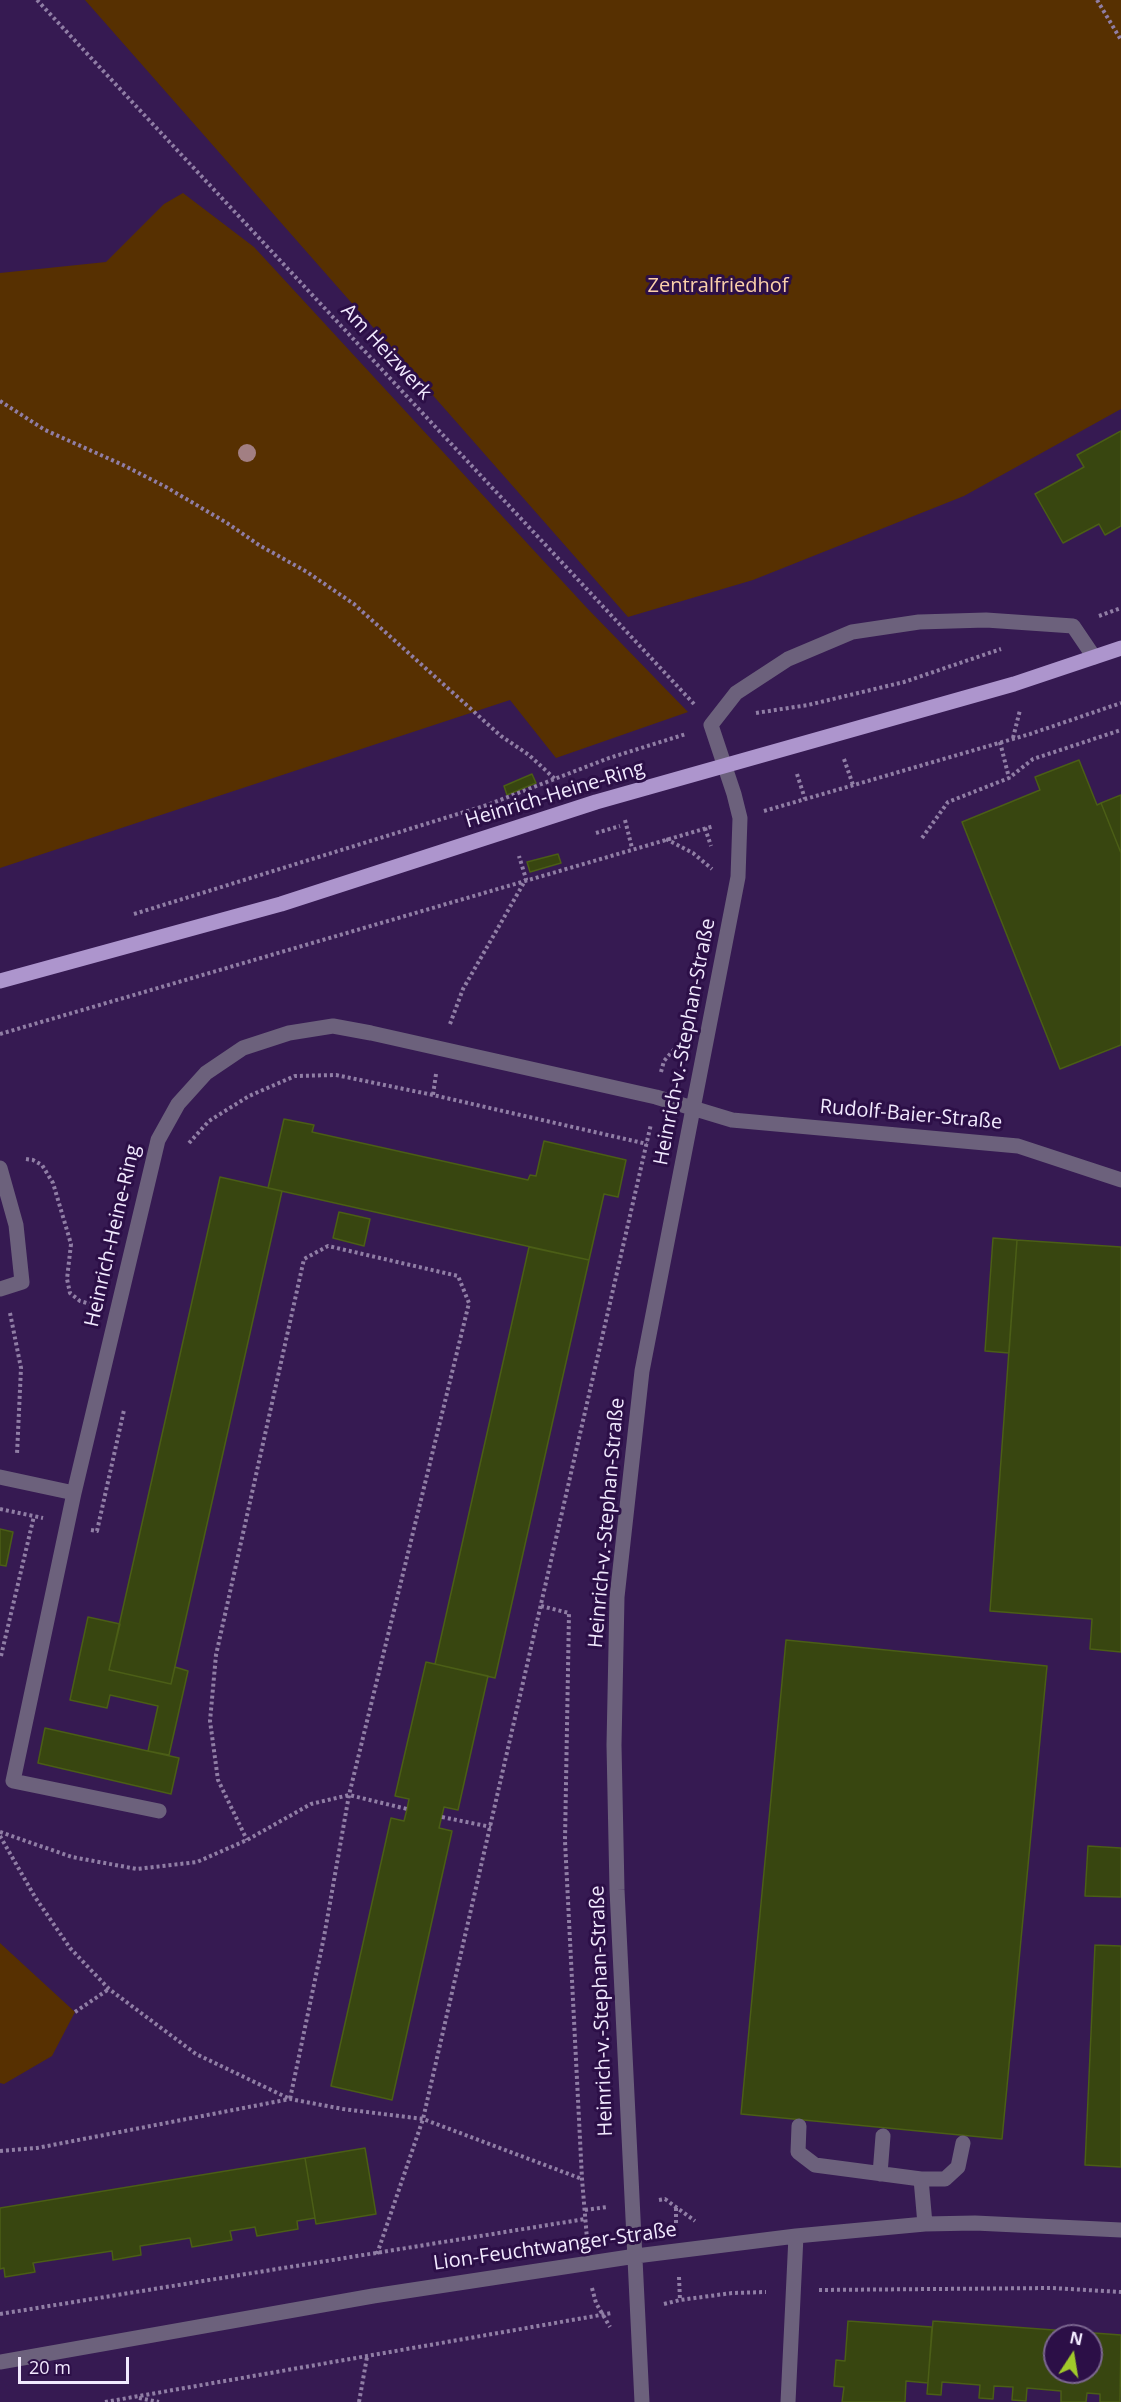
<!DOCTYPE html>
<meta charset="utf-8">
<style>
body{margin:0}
#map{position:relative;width:1121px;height:2402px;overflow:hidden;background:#361a52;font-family:"Open Sans",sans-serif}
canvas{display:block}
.north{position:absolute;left:1043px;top:2324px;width:60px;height:60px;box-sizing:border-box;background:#2c0f47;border:2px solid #7b6690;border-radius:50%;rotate:12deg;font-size:16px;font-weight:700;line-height:24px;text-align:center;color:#f1e9fe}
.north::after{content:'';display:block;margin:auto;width:21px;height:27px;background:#a1c92a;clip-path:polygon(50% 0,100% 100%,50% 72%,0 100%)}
.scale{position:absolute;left:18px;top:2357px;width:111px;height:27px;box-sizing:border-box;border:3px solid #f1e9fe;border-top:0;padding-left:8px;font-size:18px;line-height:21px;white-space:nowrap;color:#f1e9fe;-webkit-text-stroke:4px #2c0f47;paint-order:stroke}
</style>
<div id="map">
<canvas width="1121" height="2402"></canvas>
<div class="north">N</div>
<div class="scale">20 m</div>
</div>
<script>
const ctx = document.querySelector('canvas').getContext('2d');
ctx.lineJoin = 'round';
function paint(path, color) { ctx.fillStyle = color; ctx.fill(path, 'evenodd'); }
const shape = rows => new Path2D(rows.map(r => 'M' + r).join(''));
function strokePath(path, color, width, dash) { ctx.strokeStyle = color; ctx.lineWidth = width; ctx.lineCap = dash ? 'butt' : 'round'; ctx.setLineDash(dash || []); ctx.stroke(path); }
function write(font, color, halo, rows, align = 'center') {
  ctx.font = font + ' "Open Sans",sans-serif'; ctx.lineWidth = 6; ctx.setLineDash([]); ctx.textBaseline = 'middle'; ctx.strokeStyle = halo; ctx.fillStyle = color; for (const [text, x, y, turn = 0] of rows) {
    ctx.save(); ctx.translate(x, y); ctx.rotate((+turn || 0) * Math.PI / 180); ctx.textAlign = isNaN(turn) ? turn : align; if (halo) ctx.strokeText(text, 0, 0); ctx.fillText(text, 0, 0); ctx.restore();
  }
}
const green = shape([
 [85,0,1121,0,1121,409,964,496,753,580,628,617],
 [183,193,254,247,586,607,688,712,556,758,510,700,0,868,0,273,106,262,164,204],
 [0,1943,75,2012,52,2056,4,2084,0,2083]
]);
const building = shape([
 [1121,431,1121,526,1105,535,1099,524,1063,543,1035,494,1084,467,1077,455,1121,431],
 [1079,760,1097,805,1101,803,1121,853,1121,1045,1060,1069,962,822,1040,790,1035,777,1079,760],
 [532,774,536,783,507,795,504,786,532,774],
 [1121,795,1121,853,1101,803,1121,795],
 [558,854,561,863,530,872,527,862,558,854],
 [284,1119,314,1125,312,1132,528,1180,530,1175,536,1176,544,1141,626,1160,618,1197,604,1194,589,1260,268,1188,284,1119],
 [220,1177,282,1191,171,1684,109,1670,220,1177],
 [339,1212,370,1219,364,1246,333,1238,339,1212],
 [993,1238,1017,1240,1009,1353,985,1351,993,1238],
 [1017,1240,1121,1247,1121,1652,1090,1649,1092,1619,990,1611,1017,1240],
 [529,1247,589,1260,495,1678,435,1664,529,1247],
 [0,1529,13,1532,6,1566,0,1565,0,1529],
 [88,1617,120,1624,109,1670,171,1684,175,1667,188,1671,169,1755,148,1751,158,1706,110,1695,107,1708,70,1700,88,1617],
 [786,1640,1047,1666,1002,2139,741,2114,786,1640],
 [426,1662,488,1676,458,1810,444,1807,439,1828,452,1831,392,2100,331,2086,391,1818,404,1821,407,1809,409,1799,395,1796,426,1662],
 [45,1728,179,1758,171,1794,38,1763,45,1728],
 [1088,1846,1121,1848,1121,1897,1085,1896,1088,1846],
 [1095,1945,1121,1946,1121,2167,1085,2165,1095,1945],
 [365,2148,376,2214,316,2224,305,2158,365,2148],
 [305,2158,315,2218,297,2221,298,2229,257,2236,255,2227,230,2231,232,2240,192,2247,190,2238,140,2246,141,2255,113,2260,112,2251,33,2263,35,2272,5,2277,4,2268,0,2269,0,2208,305,2158],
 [848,2321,932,2327,928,2383,906,2381,905,2402,842,2402,844,2387,834,2386,836,2360,845,2361,848,2321],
 [933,2321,1121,2335,1120,2402,1100,2402,1100,2394,1087,2393,1086,2402,1061,2402,1061,2391,1027,2388,1026,2401,1012,2400,1013,2387,994,2386,993,2399,979,2398,980,2385,942,2382,941,2395,927,2394,933,2321],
 [1055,2336,1091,2336,1091,2372,1055,2372,1055,2336]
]);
const path = shape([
 [37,0,694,704],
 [1097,0,1121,40],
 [0,401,45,430,123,465,166,487,227,523,259,545,307,572,354,604,501,736,529,755,555,779],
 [1099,616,1121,608],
 [756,713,808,705,904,682,1001,649],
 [1013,738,1020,710],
 [1000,742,1009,778],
 [844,759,853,785],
 [797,774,805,799],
 [764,811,1030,734,1121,703],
 [625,820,632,848],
 [705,828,711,846],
 [596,833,620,826],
 [922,838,948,802,1009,778,1033,759,1121,730],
 [666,839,693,853,712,869],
 [134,914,487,805,609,758,686,734],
 [450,1024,463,989,526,879,519,856],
 [0,1034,714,826],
 [661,1072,664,1061,677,1046],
 [436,1074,433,1095,647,1144],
 [189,1143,209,1121,249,1096,295,1076,336,1075,433,1095],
 [26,1159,33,1160,42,1165,53,1183,71,1244,67,1279,70,1293,80,1301,94,1305],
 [10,1313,21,1368,17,1454],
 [0,1509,43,1518],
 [91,1530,97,1531,124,1410],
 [541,1606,569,1613,565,1841,582,2179,587,2239],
 [1,1656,34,1516],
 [442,1817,491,1827],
 [0,1832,72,1857,137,1869,197,1862,247,1840,311,1804,349,1795,407,1809],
 [0,1836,35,1897,70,1948,109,1989,196,2054,290,2099,324,1937,349,1795,469,1303,458,1276,328,1246,304,1259,216,1655,210,1721,218,1780,247,1840],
 [75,2012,109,1989],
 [0,2151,37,2148,290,2099,343,2109,423,2119,582,2179],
 [659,2200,665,2199,695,2221],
 [676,2208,676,2225],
 [585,2210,607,2207],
 [377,2254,423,2119,651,1124],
 [679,2277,680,2300],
 [592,2288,596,2303,610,2327],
 [819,2290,1052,2288,1121,2292],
 [664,2304,680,2300,732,2293,766,2292],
 [0,2314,585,2219],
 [139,2398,159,2402],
 [105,2402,612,2313],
 [359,2402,367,2357]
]);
const minor = shape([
 [0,1168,16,1225,22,1282,0,1289],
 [0,1477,74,1493,158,1140,178,1104,206,1073,243,1048,289,1033,333,1026,371,1033,656,1097,732,1120,1018,1146,1121,1180],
 [74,1493,13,1781,159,1811],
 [799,2126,798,2152,815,2165,921,2179,945,2179,958,2167,963,2143],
 [880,2174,883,2136],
 [921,2179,925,2224],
 [0,2362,373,2296,636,2256,796,2236,925,2224,975,2223,1121,2230],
 [642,2402,617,1890,614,1745,617,1597,642,1371,738,877,740,818,734,794,711,725,736,693,788,659,852,632,919,622,986,620,1073,626,1094,657],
 [788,2402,796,2236]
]);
const major = shape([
 [0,981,281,904,596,802,1014,684,1121,648]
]);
const trees = [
 [247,453]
];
const parkNames = [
 ["Zentralfriedhof",718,286]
];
const streetNames = [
 ["Am Heizwerk",386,352,47],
 ["Heinrich-Heine-Ring",555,795,-17],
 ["Heinrich-v.-Stephan-Straße",685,1042,-79],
 ["Rudolf-Baier-Straße",911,1115,5],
 ["Heinrich-Heine-Ring",113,1236,-77],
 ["Heinrich-v.-Stephan-Straße",607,1523,-85],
 ["Heinrich-v.-Stephan-Straße",602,2011,-92],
 ["Lion-Feuchtwanger-Straße",555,2247,-8]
];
paint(green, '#573001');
paint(building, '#384610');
strokePath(building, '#4b5e16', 1.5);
strokePath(path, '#907ea5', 4, [3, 3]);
strokePath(minor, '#6c617c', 15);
strokePath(major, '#ad95cd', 15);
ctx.fillStyle = '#a27f83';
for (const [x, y] of trees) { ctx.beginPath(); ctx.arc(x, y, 9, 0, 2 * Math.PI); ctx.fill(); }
write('20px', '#fbd1ab', '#2c0f47', parkNames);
write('20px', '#f1e9fe', '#2c0f47', streetNames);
</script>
